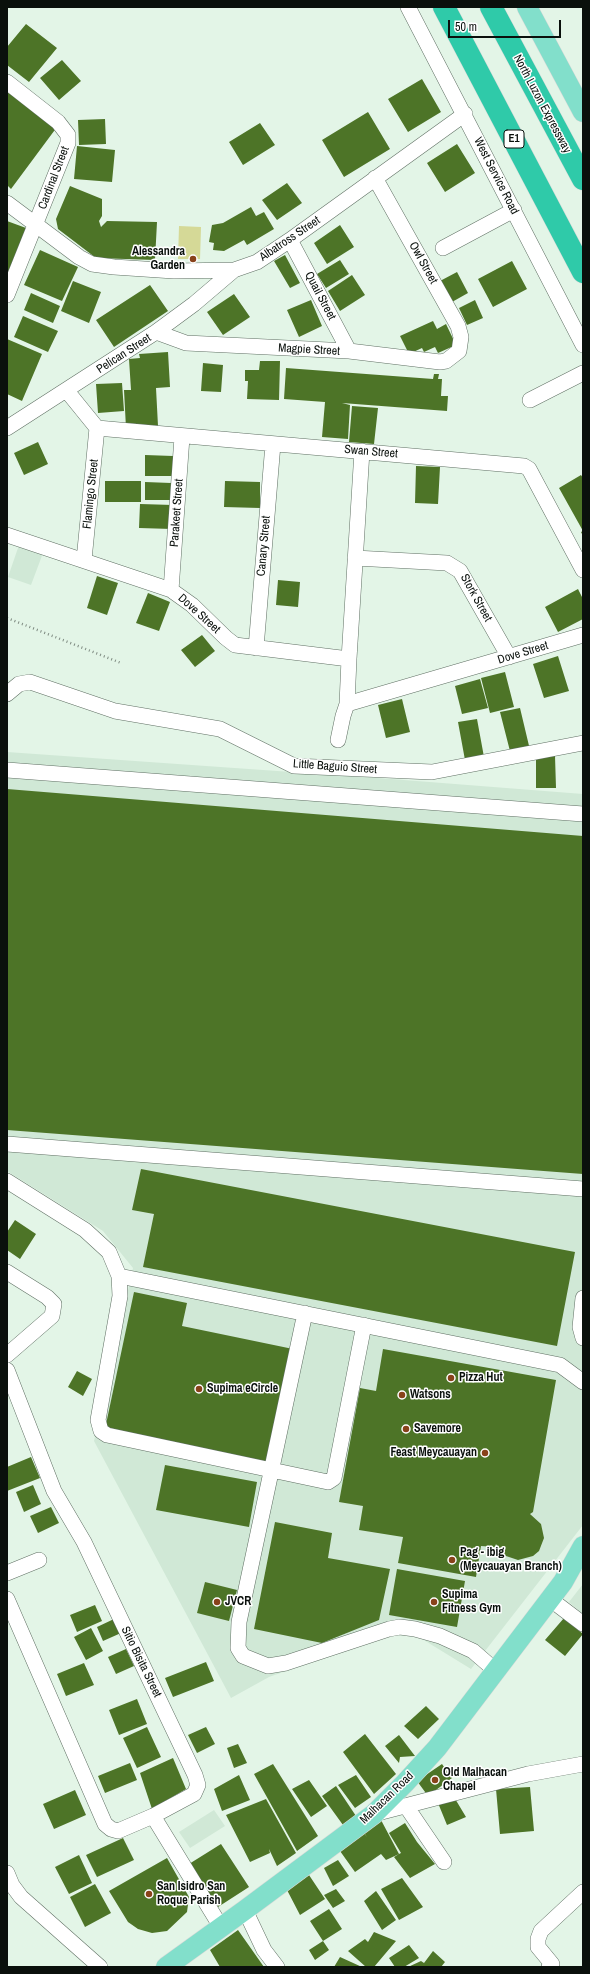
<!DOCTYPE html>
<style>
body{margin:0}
#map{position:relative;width:590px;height:1974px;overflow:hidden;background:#e3f5e7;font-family:"Archivo Narrow",sans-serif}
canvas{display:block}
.frame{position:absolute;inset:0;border:8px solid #0a100c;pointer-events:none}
.scale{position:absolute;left:448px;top:20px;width:113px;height:18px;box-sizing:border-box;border:2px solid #0a100c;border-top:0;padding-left:5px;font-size:12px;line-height:14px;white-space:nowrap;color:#0a100c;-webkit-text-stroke:3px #fff;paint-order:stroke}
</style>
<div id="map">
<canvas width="590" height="1974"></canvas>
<div class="frame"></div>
<div class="scale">50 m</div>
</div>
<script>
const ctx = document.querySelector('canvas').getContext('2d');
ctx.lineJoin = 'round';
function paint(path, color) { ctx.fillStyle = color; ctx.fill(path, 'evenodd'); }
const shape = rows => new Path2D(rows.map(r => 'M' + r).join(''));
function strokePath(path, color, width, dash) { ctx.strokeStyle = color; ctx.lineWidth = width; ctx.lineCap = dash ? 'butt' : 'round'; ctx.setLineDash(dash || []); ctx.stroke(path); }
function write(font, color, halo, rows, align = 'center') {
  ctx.font = font + ' "Archivo Narrow",sans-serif'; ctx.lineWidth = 3; ctx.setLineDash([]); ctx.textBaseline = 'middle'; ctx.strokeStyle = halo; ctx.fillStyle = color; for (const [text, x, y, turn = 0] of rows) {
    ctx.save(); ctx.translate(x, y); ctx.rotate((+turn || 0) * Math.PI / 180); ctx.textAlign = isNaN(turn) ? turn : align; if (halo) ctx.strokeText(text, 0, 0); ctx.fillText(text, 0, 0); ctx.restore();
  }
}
const built = shape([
 [19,545,43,553,31,585,8,577],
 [7,752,391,779,583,794,583,1525,471,1669,414,1634,391,1634,269,1677,231,1698,94,1441,133,1268,103,1231,7,1171],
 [583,1584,583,1614,569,1602],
 [214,1810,225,1826,190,1848,179,1832]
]);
const green = shape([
 [179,226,201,227,200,259,178,259]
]);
const building = shape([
 [26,24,57,48,29,82,7,65,7,47],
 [62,60,81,81,59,100,40,78],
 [422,79,441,112,408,132,388,99],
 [7,90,57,127,11,189,7,185],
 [368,112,390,149,344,177,322,140],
 [105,119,106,144,79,145,78,120],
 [260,123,275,145,243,165,229,142],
 [457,144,475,173,445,192,427,163],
 [77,146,115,150,112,182,74,179],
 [287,183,302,203,277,220,262,200],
 [70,186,102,199,102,216,99,221,101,227,107,221,157,222,155,260,96,258,58,229,56,219],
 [251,207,256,216,264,212,274,229,247,245,244,240,224,251,213,250,214,243,209,242,212,225,223,223],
 [7,221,26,228,7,285],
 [340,225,354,247,327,264,314,243],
 [40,250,78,267,62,301,24,285],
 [285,255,300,283,290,288,274,261],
 [340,260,349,274,326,288,317,274],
 [512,261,527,289,493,307,478,279],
 [457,272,468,293,452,302,440,281],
 [352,275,365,295,340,311,328,291],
 [73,281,101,292,89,323,61,311],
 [150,285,168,311,114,347,96,320],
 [31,293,60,306,53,323,24,310],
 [234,294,250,317,223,335,207,312],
 [311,300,322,326,299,337,287,310],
 [475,300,483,318,467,325,459,308],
 [23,316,58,331,48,352,14,337],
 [433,321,437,329,446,324,456,345,438,353,435,347,424,352,422,348,409,354,400,336],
 [7,339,42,354,22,401,7,394],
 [168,352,170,387,156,388,158,426,126,428,124,390,131,390,129,359,140,358,139,354],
 [260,361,280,361,279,400,247,399,248,381,245,381,245,370,259,370],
 [203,363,223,365,221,392,201,391],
 [286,368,433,379,434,374,439,374,438,379,442,379,441,396,448,396,447,411,342,403,350,405,348,439,322,437,325,402,284,399],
 [122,383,124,411,98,413,96,384],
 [352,406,378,408,374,444,349,442],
 [38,442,48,464,24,475,14,453],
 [145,455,173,456,173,476,145,476],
 [416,466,440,467,438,504,415,503],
 [581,475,583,478,583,499,578,501,583,499,583,536,581,532,583,531,559,488],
 [105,481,141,481,141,502,105,502],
 [225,481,260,482,260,508,224,507],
 [145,482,171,483,170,500,145,500],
 [140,504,173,505,172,529,139,528],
 [97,576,118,583,107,615,87,608],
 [278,580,300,582,298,607,276,605],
 [578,589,583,599,583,619,558,632,545,607],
 [148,593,170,602,159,631,136,623],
 [202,635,215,651,195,667,181,650],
 [558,656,569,691,544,698,533,664],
 [505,672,514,707,490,713,481,678],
 [480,679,488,708,462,714,455,686],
 [402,699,410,732,386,738,378,705],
 [520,708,530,750,511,755,500,712],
 [477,719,484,757,465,760,458,722],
 [555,756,556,788,536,788,536,757],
 [7,789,583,836,583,1174,7,1130],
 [141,1169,575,1252,557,1346,143,1267,154,1214,132,1210],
 [15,1220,36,1234,20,1259,7,1250,7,1232],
 [134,1292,187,1303,182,1326,293,1349,269,1463,105,1429],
 [383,1349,556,1380,533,1512,530,1514,541,1524,544,1538,539,1551,533,1556,518,1560,503,1555,496,1544,495,1547,481,1546,476,1577,398,1563,403,1537,359,1530,363,1506,339,1502,360,1388,376,1391],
 [77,1371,92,1379,83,1396,68,1387],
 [31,1457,40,1478,7,1491,7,1467],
 [165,1465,257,1482,249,1527,156,1510],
 [33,1485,41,1504,24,1512,16,1492],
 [51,1507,59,1523,38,1533,30,1516],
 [275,1522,332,1533,328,1558,390,1569,379,1620,322,1643,254,1629],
 [397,1569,465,1581,457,1627,389,1615],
 [205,1582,237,1590,229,1621,197,1613],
 [95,1605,102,1621,77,1632,70,1615],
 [564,1618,583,1634,565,1656,545,1640],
 [114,1619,121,1633,103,1641,97,1627],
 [91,1628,103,1651,86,1660,74,1637],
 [126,1649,134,1666,116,1674,108,1657],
 [206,1662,214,1681,173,1697,165,1678],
 [84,1663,94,1685,66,1696,57,1674],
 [137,1699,147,1724,119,1735,109,1710],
 [426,1706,439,1719,418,1739,404,1726],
 [147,1727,161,1757,137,1768,123,1738],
 [206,1727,215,1744,197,1753,188,1735],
 [365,1734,396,1774,374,1794,343,1752],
 [399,1735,415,1756,400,1757,399,1763,385,1746],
 [238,1744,247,1763,234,1768,227,1748],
 [173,1758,186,1789,152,1809,140,1773],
 [130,1763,137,1780,105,1793,98,1776],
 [273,1764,318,1836,297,1851,254,1774],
 [442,1764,452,1778,428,1796,417,1781],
 [239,1775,250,1800,222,1811,214,1789],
 [356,1775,371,1797,355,1808,338,1785],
 [309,1780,327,1806,311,1817,292,1789],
 [336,1786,356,1816,343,1825,322,1796],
 [530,1787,534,1831,500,1834,496,1789],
 [75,1790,86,1815,54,1829,43,1804],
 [454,1797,466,1817,447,1825,438,1803],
 [266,1799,296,1853,277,1866,269,1849,270,1853,250,1862,226,1815],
 [381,1820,399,1854,401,1853,389,1833,405,1823,417,1842,435,1864,410,1878,394,1857,399,1854,386,1860,381,1854,355,1872,340,1851,364,1833,367,1837,363,1831],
 [123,1838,134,1860,97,1877,86,1855],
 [221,1844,249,1887,218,1907,189,1864],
 [79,1855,92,1883,69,1894,55,1867],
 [167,1858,189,1897,187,1912,167,1931,152,1933,138,1929,128,1922,109,1891],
 [338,1860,349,1876,333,1886,324,1868],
 [309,1875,325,1899,300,1915,287,1890],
 [402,1878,423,1907,399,1920,381,1889],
 [95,1884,111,1913,85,1927,70,1897],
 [336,1889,345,1901,333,1908,324,1895],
 [376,1891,396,1920,382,1930,364,1901],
 [329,1909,342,1929,323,1941,329,1950,315,1960,309,1950,323,1941,310,1921],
 [238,1930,264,1967,220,1967,210,1950],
 [374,1932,396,1941,374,1967,366,1967,348,1951,365,1939,368,1942],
 [409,1945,419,1958,404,1967,395,1967,389,1958],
 [433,1951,445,1962,441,1967,408,1967,421,1961,424,1963],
 [340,1957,362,1967,334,1967]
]);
const path = shape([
 [7,618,121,663]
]);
const minor = shape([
 [408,7,583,345],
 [7,82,58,122,68,135,68,143,7,295],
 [7,203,79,257,92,264,114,267,174,271,234,270,257,262,290,240,465,114],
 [290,240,349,351],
 [443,248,514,210],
 [156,332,186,343,349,351,440,362,446,361,459,351,461,337,458,326,375,178],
 [67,391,97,428],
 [530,400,583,373],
 [7,428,156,332,194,304,234,270],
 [97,428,524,466,529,469,583,570],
 [7,535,171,590,192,605,226,638,235,645,349,659],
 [355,558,447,563,460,571,509,657],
 [84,560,97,428],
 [171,590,182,437],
 [256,648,273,444],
 [7,694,19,684,30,682,115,711,220,729,294,766,432,772,583,743],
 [347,704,583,635],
 [338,740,343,716,347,704,349,659,362,451],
 [7,770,583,814],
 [7,1144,583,1189],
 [7,1181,85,1230,109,1252,119,1276,120,1296,98,1420,101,1431,107,1435,328,1482,334,1478,364,1325],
 [7,1272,47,1297,54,1304,52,1316,7,1355],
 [119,1276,560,1365,583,1382],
 [583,1298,580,1327,583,1338],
 [305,1313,239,1622,238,1648,243,1656,268,1666,286,1663,389,1629,400,1627,415,1629,440,1636,473,1651,496,1671],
 [7,1370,54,1491,84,1542,195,1775,198,1785,194,1794,153,1816,118,1831,111,1829,105,1824,7,1599],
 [7,1573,39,1560],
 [550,1599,583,1624],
 [406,1806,444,1862],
 [374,1814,528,1774,583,1764],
 [153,1816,221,1927],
 [7,1873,12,1885,21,1897,100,1967],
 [245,1910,264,1950,277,1967],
 [549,1967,552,1964,538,1947,538,1939,541,1931,583,1892]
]);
const major = shape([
 [527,7,583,112],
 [166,1967,245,1910,374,1814,405,1783,437,1748,563,1582,583,1546]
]);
const highway = shape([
 [444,7,583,272],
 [491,7,583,179]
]);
const markers = [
 [193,259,4,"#88421a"],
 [451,1378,4,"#88421a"],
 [199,1389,4,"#88421a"],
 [402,1395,4,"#88421a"],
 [406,1429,4,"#88421a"],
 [485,1453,4,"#88421a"],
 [452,1560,4,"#88421a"],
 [217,1602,4,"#88421a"],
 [434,1602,4,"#88421a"],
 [435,1780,4,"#88421a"],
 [149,1894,4,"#88421a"]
];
const shields = [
 [514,139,20]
];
const shieldNames = [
 ["E1",514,139]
];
const streetNames = [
 ["North Luzon Expressway",542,104,62],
 ["West Service Road",496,176,63],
 ["Cardinal Street",54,178,-69],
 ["Albatross Street",290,239,-34],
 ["Owl Street",423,263,61],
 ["Quail Street",320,296,62],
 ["Magpie Street",309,350,3],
 ["Pelican Street",124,354,-33],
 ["Swan Street",371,452,5],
 ["Flamingo Street",91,494,-84],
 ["Parakeet Street",177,513,-86],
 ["Canary Street",264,546,-85],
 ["Stork Street",476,598,61],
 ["Dove Street",199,614,42],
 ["Dove Street",523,653,-17],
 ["Little Baguio Street",335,767,4],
 ["Sitio Bisita Street",141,1662,64],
 ["Malhacan Road",387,1798,-44]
];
const poiNames = [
 ["Alessandra",185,252,"right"],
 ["Garden",185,266,"right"],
 ["Pizza Hut",459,1378],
 ["Supima eCircle",207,1389],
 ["Watsons",410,1395],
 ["Savemore",414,1429],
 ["Feast Meycauayan",477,1453,"right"],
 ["Pag - ibig",460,1553],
 ["(Meycauayan Branch)",460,1567],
 ["Supima",442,1595],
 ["Fitness Gym",442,1609],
 ["JVCR",225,1602],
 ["Old Malhacan",443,1773],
 ["Chapel",443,1787],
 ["San Isidro San",157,1887],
 ["Roque Parish",157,1901]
];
paint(built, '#d0e8d6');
paint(green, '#d5d997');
paint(building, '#4d7427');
strokePath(minor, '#607064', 16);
strokePath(major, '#d8d9d8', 21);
strokePath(highway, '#d8d9d8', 23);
strokePath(path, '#7f8b82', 2.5, [1, 3]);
strokePath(minor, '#fff', 15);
strokePath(major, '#82dfcb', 20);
strokePath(highway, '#2fcaa9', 22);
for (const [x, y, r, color] of markers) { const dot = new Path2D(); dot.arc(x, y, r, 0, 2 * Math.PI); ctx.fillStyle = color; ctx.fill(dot); strokePath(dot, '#fff', 1.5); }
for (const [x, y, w] of shields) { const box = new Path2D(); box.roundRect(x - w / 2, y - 9, w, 18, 3); ctx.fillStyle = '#fff'; ctx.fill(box); strokePath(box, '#0a100c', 1); }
write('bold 11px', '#0a100c', null, shieldNames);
write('12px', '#0a100c', '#fff', streetNames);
write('bold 12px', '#0a100c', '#fff', poiNames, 'left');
</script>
